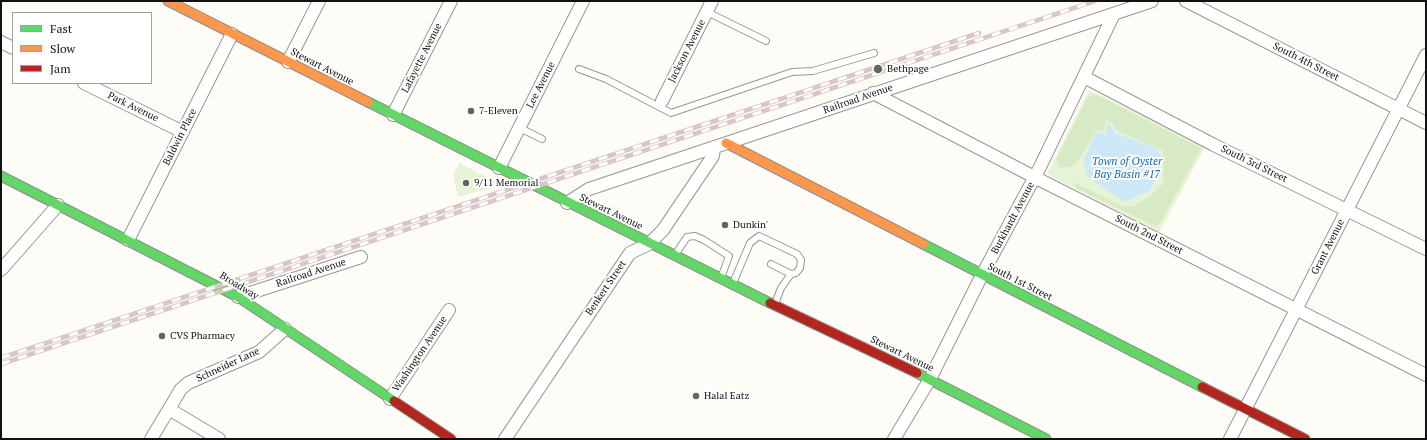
<!DOCTYPE html>
<style>
body{margin:0}
#map{position:relative;width:1427px;height:440px;overflow:hidden;background:#fdfcf7;font-family:"PT Serif",serif}
canvas{display:block}
.frame{position:absolute;inset:0;border:2px solid #111;pointer-events:none}
.legend{position:absolute;left:12px;top:12px;width:140px;height:72px;box-sizing:border-box;background:#fff;border:1px solid #a0a0a0;margin:0;padding:5px 7px;list-style:none;font-size:12px;color:#111}
.legend li{display:flex;align-items:center;gap:8px;height:20px}
.legend b{width:20px;border:1px solid #a0a0a0}
</style>
<div id="map">
<canvas width="1427" height="440"></canvas>
<div class="frame"></div>
<ul class="legend">
<li><b style="height:5px;background:#63d668"></b>Fast</li>
<li><b style="height:5px;background:#ff974d"></b>Slow</li>
<li><b style="height:5px;background:#b3261e"></b>Jam</li>
</ul>
</div>
<script>
const ctx = document.querySelector('canvas').getContext('2d');
ctx.lineJoin = 'round';
function paint(path, color) { ctx.fillStyle = color; ctx.fill(path, 'evenodd'); }
const shape = rows => new Path2D(rows.map(r => 'M' + r).join(''));
function strokePath(path, color, width, dash) { ctx.strokeStyle = color; ctx.lineWidth = width; ctx.lineCap = dash ? 'butt' : 'round'; ctx.setLineDash(dash || []); ctx.stroke(path); }
function write(font, color, halo, rows, align = 'center') {
  ctx.font = font + ' "PT Serif",serif'; ctx.lineWidth = 4; ctx.setLineDash([]); ctx.textBaseline = 'middle'; ctx.strokeStyle = halo; ctx.fillStyle = color; for (const [text, x, y, turn = 0] of rows) {
    ctx.save(); ctx.translate(x, y); ctx.rotate((+turn || 0) * Math.PI / 180); ctx.textAlign = isNaN(turn) ? turn : align; if (halo) ctx.strokeText(text, 0, 0); ctx.fillText(text, 0, 0); ctx.restore();
  }
}
const green = shape([
 [1089,90,1206,145,1159,233,1047,174],
 [459,163,502,185,458,197,453,175]
]);
const forest = shape([
 [1097,95,1201,148,1159,225,1154,226,1076,188,1073,182,1122,206,1132,207,1150,196,1163,184,1163,151,1117,131,1111,122,1106,120,1104,131,1096,130,1079,160,1070,167,1059,168,1056,159,1087,99,1091,96]
]);
const water = shape([
 [1107,121,1115,133,1155,148,1162,157,1156,179,1149,191,1124,202,1088,177,1083,161,1096,132,1106,135]
]);
const lane = shape([
 [707,12,766,41],
 [579,69,606,79,671,113,792,72,813,71,874,53],
 [520,128,542,139],
 [675,255,687,237,695,236,704,240,729,256,721,278],
 [771,264,791,274],
 [733,283,750,243,759,236,797,254,801,260,800,268,796,273,791,274,781,288,775,304]
]);
const street = shape([
 [1186,1,1426,123],
 [1,42,13,48],
 [288,62,319,1],
 [1084,77,1214,145,1426,249],
 [84,83,183,132],
 [873,93,1042,181,1426,375],
 [662,101,712,1],
 [393,115,451,1],
 [499,168,583,1],
 [567,203,589,189,1152,1],
 [128,240,232,34],
 [1,270,58,205],
 [238,297,361,257],
 [390,399,449,310],
 [169,409,219,439],
 [151,439,181,389,188,383,259,352,285,329],
 [505,439,630,253,649,244,663,230,713,156,714,147],
 [894,439,930,379,982,275,1039,169,1114,14],
 [1230,439,1426,55]
]);
const fast = shape([
 [368,102,770,303],
 [1,176,238,297,394,401],
 [923,244,1202,387],
 [917,373,1046,439]
]);
const slow = shape([
 [168,1,368,102],
 [726,143,923,244]
]);
const jam = shape([
 [770,303,917,373],
 [1202,387,1305,439],
 [394,401,451,439]
]);
const rail = shape([
 [1,358,979,33],
 [1,364,1095,1]
]);
const markers = [
 [878,69,5,"#646362"],
 [471,111,4,"#646362"],
 [466,183,4,"#646362"],
 [725,225,4,"#646362"],
 [162,336,4,"#646362"],
 [696,396,4,"#646362"]
];
const streetNames = [
 ["Jackson Avenue",687,51,-63],
 ["Lafayette Avenue",422,58,-63],
 ["South 4th Street",1306,62,27],
 ["Stewart Avenue",322,67,27],
 ["Lee Avenue",541,85,-63],
 ["Railroad Avenue",858,99,-19],
 ["Park Avenue",133,107,26],
 ["Baldwin Place",180,137,-63],
 ["South 3rd Street",1254,164,26],
 ["Stewart Avenue",611,212,26],
 ["Burkhardt Avenue",1013,218,-62],
 ["South 2nd Street",1149,235,27],
 ["Grant Avenue",1328,247,-63],
 ["Railroad Avenue",311,273,-18],
 ["South 1st Street",1020,282,27],
 ["Broadway",239,286,31],
 ["Benkert Street",606,288,-56],
 ["Washington Avenue",420,354,-56],
 ["Stewart Avenue",902,354,26],
 ["Schneider Lane",228,365,-25]
];
const poiNames = [
 ["Bethpage",887,69],
 ["7-Eleven",479,111],
 ["9/11 Memorial",474,183],
 ["Dunkin'",733,225],
 ["CVS Pharmacy",170,336],
 ["Halal Eatz",704,396]
];
const waterNames = [
 ["Town of Oyster",1127,162],
 ["Bay Basin #17",1127,175]
];
paint(green, '#e7f3d7');
paint(forest, '#d8eac5');
paint(water, '#cde8f7');
strokePath(lane, '#979795', 8);
strokePath(street, '#979795', 14);
strokePath(fast, '#8e8d8b', 11);
strokePath(slow, '#8e8d8b', 11);
strokePath(jam, '#8e8d8b', 11);
strokePath(lane, '#fffffe', 6);
strokePath(street, '#fffffe', 12);
strokePath(fast, '#63d668', 9);
strokePath(slow, '#ff974d', 9);
strokePath(jam, '#b3261e', 9);
strokePath(rail, '#d9c6c7', 4.5);
strokePath(rail, '#fff', 3, [9]);
for (const [x, y, r, color] of markers) { const dot = new Path2D(); dot.arc(x, y, r, 0, 2 * Math.PI); ctx.fillStyle = color; ctx.fill(dot); strokePath(dot, '#fff', 1.5); }
write('10px', '#111', '#fff', streetNames);
write('10px', '#111', '#fff', poiNames, 'left');
write('italic 11px', '#1768a6', '#fff', waterNames);
</script>
